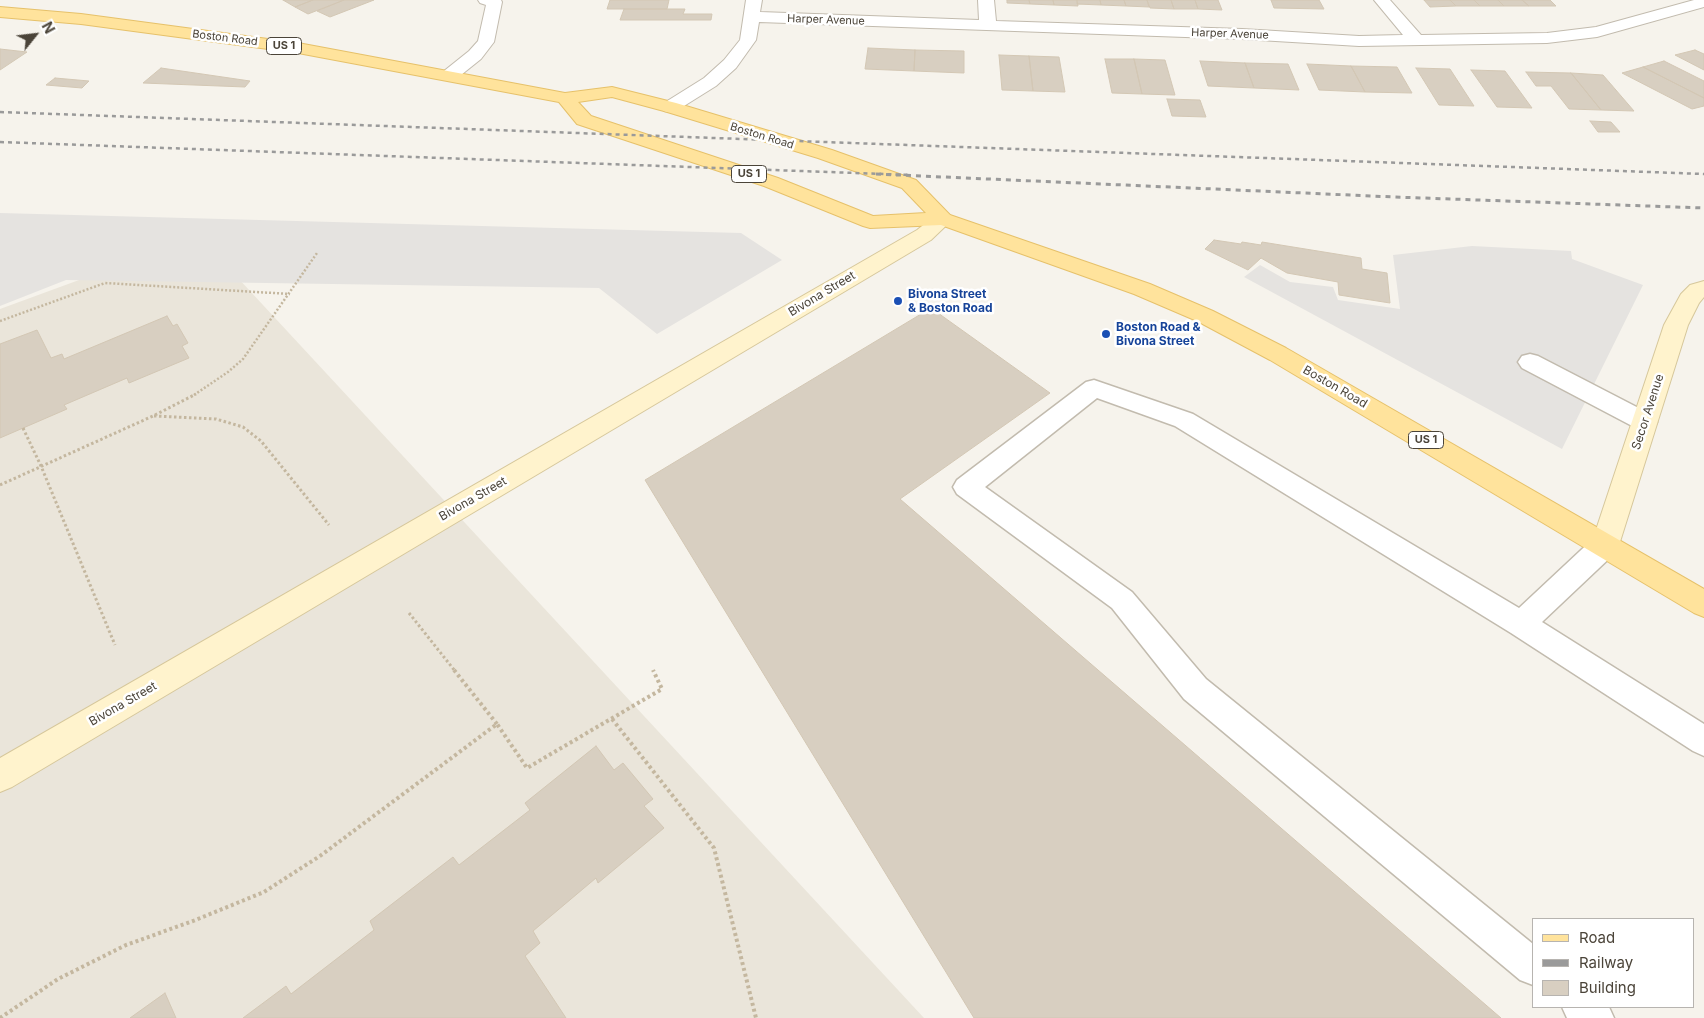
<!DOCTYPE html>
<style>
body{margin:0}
#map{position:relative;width:1704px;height:1018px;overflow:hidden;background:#f6f3ec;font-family:Inter,sans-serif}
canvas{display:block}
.legend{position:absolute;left:1532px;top:918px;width:162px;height:90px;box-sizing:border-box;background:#fff;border:1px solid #b7b4b0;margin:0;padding:6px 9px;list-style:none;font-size:15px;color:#4b4439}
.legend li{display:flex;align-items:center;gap:10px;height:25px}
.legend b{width:25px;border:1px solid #b7b4b0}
.north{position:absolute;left:10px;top:10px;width:50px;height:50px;-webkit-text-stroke:4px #fff;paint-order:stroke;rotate:61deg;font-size:14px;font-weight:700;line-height:20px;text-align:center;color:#4b4439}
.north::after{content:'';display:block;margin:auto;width:18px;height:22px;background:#4b4439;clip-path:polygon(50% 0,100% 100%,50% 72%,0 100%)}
</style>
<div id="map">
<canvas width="1704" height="1018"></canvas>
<ul class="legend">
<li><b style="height:6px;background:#ffe39c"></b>Road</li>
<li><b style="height:6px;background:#9a9a9a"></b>Railway</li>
<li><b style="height:14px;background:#d8cfc1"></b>Building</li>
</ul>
<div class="north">N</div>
</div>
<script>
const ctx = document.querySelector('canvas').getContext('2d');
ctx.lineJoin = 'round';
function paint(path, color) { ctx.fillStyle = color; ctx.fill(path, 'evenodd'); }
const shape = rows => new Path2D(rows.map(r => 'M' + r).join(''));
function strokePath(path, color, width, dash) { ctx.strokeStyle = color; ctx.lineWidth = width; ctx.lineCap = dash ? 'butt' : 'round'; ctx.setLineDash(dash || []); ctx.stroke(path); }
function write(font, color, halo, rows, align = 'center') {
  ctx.font = font + ' Inter,sans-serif'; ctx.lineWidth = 5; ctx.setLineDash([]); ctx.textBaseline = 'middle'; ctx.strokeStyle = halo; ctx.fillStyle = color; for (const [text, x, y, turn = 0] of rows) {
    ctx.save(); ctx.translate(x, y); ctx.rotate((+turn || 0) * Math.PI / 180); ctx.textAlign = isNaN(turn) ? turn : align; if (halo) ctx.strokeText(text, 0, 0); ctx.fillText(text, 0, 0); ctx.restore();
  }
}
const residential = shape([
 [199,236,924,1018,0,1018,0,309]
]);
const parking = shape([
 [0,213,741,233,782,260,657,334,599,288,66,280,0,306],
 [1472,246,1571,251,1572,259,1643,285,1562,449,1244,277,1260,265,1290,282,1333,287,1338,300,1400,309,1393,255]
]);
const building = shape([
 [283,0,313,0,295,7,283,0],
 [313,0,344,0,308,14,295,7,313,0],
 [344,0,374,0,330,17,317,11,344,0],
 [610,0,669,0,667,9,607,9,610,0],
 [1007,0,1029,0,1030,4,1007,3,1007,0],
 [1029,0,1053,0,1054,5,1030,4,1029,0],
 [1053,0,1077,0,1078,6,1054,5,1053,0],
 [1077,0,1100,0,1101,5,1077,4,1077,0],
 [1100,0,1124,0,1126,6,1101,5,1100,0],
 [1124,0,1147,0,1149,7,1126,6,1124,0],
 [1147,0,1171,0,1174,9,1150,8,1147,0],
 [1171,0,1195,0,1198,9,1174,9,1171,0],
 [1195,0,1218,0,1222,10,1198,9,1195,0],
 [1271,0,1319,0,1324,9,1274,8,1271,0],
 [1424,0,1450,0,1456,6,1430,7,1424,0],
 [1450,0,1474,0,1480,6,1456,6,1450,0],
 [1474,0,1498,0,1504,6,1480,6,1474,0],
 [1498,0,1522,0,1529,6,1504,6,1498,0],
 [1522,0,1550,0,1556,6,1529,6,1522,0],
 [624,9,685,9,683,14,712,14,711,20,620,20,624,9],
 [868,48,915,50,914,71,865,69,868,48],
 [0,49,27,52,0,70,0,49],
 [915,50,964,51,964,73,914,71,915,50],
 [1695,50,1704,54,1704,70,1675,55,1695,50],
 [999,55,1029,56,1033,91,1002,90,999,55],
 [1029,56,1059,57,1065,92,1033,91,1029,56],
 [1105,59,1134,59,1142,94,1112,93,1105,59],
 [1134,59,1165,60,1175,95,1142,94,1134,59],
 [1200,61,1245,63,1254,88,1208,86,1200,61],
 [1664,61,1704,81,1704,98,1643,67,1664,61],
 [1245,63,1288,64,1299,90,1254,88,1245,63],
 [1307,64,1351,66,1365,92,1319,90,1307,64],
 [1351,66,1397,67,1412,93,1365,92,1351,66],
 [1643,67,1704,98,1704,106,1692,109,1622,73,1643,67],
 [161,68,250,81,245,87,143,83,161,68],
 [1416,68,1450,69,1474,106,1439,105,1416,68],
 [1471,70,1505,71,1532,108,1497,107,1471,70],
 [1526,72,1571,73,1601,110,1569,109,1551,86,1536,86,1526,72],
 [1571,73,1603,75,1634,111,1601,110,1571,73],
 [55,78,89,81,82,88,46,85,55,78],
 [1167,99,1200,100,1206,117,1172,116,1167,99],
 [1590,121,1611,122,1620,132,1598,132,1590,121],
 [1214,240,1241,244,1242,242,1261,245,1262,242,1361,258,1362,269,1387,273,1390,303,1339,295,1338,282,1287,273,1261,258,1248,270,1205,249,1214,240],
 [931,308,1050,393,900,499,1501,1018,974,1018,645,480,931,308],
 [167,316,173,326,177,324,188,343,182,346,189,358,129,383,127,378,64,405,67,409,0,438,0,344,37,330,51,358,62,354,64,359,167,316],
 [596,746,614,770,623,763,653,799,644,806,664,828,598,883,596,878,533,931,540,943,525,956,566,1018,243,1018,286,986,291,994,374,930,370,921,453,857,459,865,530,810,525,803,596,746],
 [165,993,176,1018,130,1018,165,993]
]);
const pathFar2 = shape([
 [0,321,105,283,290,294],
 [194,395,228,372,243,359,317,253]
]);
const pathFar1 = shape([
 [154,416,216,419,243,427,261,441,329,525],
 [23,428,41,466,115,645],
 [0,485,153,416,196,394],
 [409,613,455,671]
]);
const path = shape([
 [454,670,497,724],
 [612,719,714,848,756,1018],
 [0,1018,58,979,126,945,193,921,264,892,320,856,497,724,527,768,662,689,653,670]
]);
const lane = shape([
 [1530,354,1538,356,1654,416,1657,422,1654,428,1645,431,1636,428,1522,368,1518,362,1522,356,1530,354],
 [1094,380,1193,414,1519,608,1595,537,1605,534,1615,537,1619,545,1615,553,1542,622,1704,724,1704,756,1693,751,1511,633,1175,426,1097,398,985,487,1132,592,1206,679,1533,944,1533,985,1520,980,1184,699,1112,608,957,494,953,487,957,480,1086,382,1094,380],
 [1562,1007,1609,1007,1614,1018,1567,1018,1562,1007]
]);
const street = shape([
 [478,0,501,0,502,2,494,42,481,59,456,79,450,80,444,79,441,75,444,71,469,51,478,41,486,5,480,3,478,0],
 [746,0,762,0,760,12,979,20,978,0,994,0,996,21,1242,29,1359,36,1403,35,1374,0,1390,0,1421,35,1547,33,1596,27,1694,0,1704,0,1704,7,1597,37,1547,43,1359,46,1242,39,759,22,756,40,736,68,716,86,676,111,670,112,664,111,661,107,664,103,704,78,724,60,740,40,746,0]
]);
const secondary = shape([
 [943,213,950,215,953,219,931,240,12,787,0,792,0,758,917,230,936,215,943,213],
 [1704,281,1704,297,1699,303,1688,325,1619,545,1615,553,1605,557,1595,553,1591,545,1664,325,1681,294,1690,285,1704,281]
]);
const primary = shape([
 [0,7,81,14,298,43,565,93,612,87,676,103,832,150,916,180,950,215,1150,284,1213,311,1286,348,1704,589,1704,617,1694,613,1270,360,1197,321,1134,294,941,225,870,228,863,226,764,186,577,124,559,102,298,53,81,24,0,17,0,7],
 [612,97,664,111,818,158,902,188,926,213,873,216,778,178,591,116,578,102,612,97]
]);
const railFar1 = shape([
 [0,112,1704,174],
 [0,142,911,175]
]);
const rail = shape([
 [876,174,1394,197,1704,208]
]);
const markers = [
 [898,301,5,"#1a4fb4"],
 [1106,334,5,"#1a4fb4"]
];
const farStreetnames = [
 ["Harper Avenue",826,20,2],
 ["Harper Avenue",1230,34,2],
 ["Boston Road",225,38,7],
 ["Boston Road",762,136,17]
];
const shields = [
 [284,46,35],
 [749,174,35],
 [1426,440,35]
];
const shieldNames = [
 ["US 1",284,46],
 ["US 1",749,174],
 ["US 1",1426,440]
];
const streetNames = [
 ["Bivona Street",822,294,-31],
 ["Boston Road",1335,387,30],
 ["Secor Avenue",1648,412,-72],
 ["Bivona Street",473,499,-30],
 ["Bivona Street",123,704,-30]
];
const transitNames = [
 ["Bivona Street",908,294],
 ["& Boston Road",908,308],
 ["Boston Road &",1116,327],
 ["Bivona Street",1116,341]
];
paint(residential, '#eae5da');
paint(parking, '#e5e3e0');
paint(building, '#d8cfc1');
strokePath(building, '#d3c7b4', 1);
strokePath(lane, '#c2bbae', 3);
strokePath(street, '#c2bbae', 2);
strokePath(secondary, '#d6c79b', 2);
strokePath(primary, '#e6c16a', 2);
strokePath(pathFar2, '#c4b79f', 2.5, [2, 2]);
strokePath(pathFar1, '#c4b79f', 3, [2.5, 2.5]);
strokePath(path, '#c4b79f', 4, [3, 3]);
paint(lane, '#fff');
paint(street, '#fff');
paint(secondary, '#fff3cd');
paint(primary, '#ffe39c');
strokePath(railFar1, '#9a9a9a', 2.5, [4, 4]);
strokePath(rail, '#9a9a9a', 3, [5, 5]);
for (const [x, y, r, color] of markers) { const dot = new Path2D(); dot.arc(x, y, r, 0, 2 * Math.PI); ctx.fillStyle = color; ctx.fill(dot); strokePath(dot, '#fff', 2); }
write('11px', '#4b4439', '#fff', farStreetnames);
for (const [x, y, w] of shields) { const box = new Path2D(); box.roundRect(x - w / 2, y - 8.5, w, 17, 4); ctx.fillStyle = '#fff'; ctx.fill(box); strokePath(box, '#4b4439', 1); }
write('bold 11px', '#4b4439', null, shieldNames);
write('12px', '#4b4439', '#fff', streetNames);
write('bold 12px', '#164399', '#fff', transitNames, 'left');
</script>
